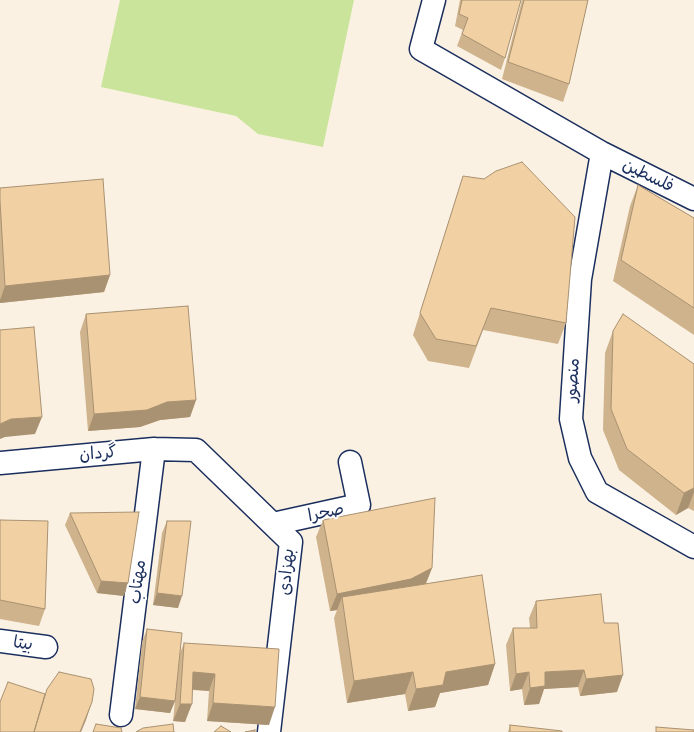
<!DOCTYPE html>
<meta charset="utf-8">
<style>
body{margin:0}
canvas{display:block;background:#fbf1e3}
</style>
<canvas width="694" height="732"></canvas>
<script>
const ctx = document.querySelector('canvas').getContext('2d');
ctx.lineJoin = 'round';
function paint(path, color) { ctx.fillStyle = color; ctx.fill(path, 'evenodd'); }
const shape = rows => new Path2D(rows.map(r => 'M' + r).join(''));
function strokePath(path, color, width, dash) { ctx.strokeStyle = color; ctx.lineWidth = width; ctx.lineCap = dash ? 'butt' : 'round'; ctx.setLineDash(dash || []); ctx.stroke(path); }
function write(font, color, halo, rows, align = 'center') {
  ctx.font = font + ' Caveat,"Playpen Sans Arabic",sans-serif'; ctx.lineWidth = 4; ctx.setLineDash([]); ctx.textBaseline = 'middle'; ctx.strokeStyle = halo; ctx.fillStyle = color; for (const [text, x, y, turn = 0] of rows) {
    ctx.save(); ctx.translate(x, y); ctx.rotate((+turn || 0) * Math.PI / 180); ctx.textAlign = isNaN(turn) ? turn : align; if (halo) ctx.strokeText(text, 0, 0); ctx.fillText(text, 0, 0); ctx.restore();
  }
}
const green = shape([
 [120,0,354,0,323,147,258,134,236,116,101,87]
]);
const minor = shape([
 [434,0,421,49,602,153,694,199],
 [602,153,580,279,571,419,580,458,597,492,694,547],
 [0,463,154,449,196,450,291,542,269,732],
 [273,524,359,505,350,462],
 [0,641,46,647],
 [121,715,154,449]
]);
const wall = shape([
 [460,0,521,0,505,58,501,70,457,46,463,30,455,26],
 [522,0,588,0,569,84,563,102,502,79],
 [463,176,566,323,558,344,483,330,469,368,428,361,413,335,456,198],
 [638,185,694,218,694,335,613,281,630,206],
 [0,188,110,275,104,292,0,303],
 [86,314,196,400,190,417,160,420,140,427,88,431,80,332],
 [613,331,694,364,694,511,688,508,676,515,619,470,603,430,605,353],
 [70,513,124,596,97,593,65,525],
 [0,520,45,609,39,626,0,619],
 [323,520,432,568,426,584,495,664,488,685,440,693,435,707,408,711,405,694,347,703,334,618,337,610,330,611,316,537],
 [167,521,178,608,153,605,162,533],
 [536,601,604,623,617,692,580,696,578,687,544,689,539,704,524,705,522,689,510,691,506,645,513,628,530,628,529,618],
 [147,629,180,653,184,643,269,725,207,721,209,691,192,690,185,722,173,721,175,701,170,713,135,709,142,642],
 [510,725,562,732,508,732]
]);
const shadedWall = shape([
 [110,275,104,292,0,303,0,300,5,286],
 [196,400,190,417,160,420,140,427,88,431,94,414,167,402],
 [42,417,35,434,5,437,0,439,0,424,11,419],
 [694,488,694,492,688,508,676,515,684,493],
 [432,568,425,585,342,597,337,610,330,611,337,594],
 [101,581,128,583,124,596,97,593],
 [157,593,182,596,178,608,153,605],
 [495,664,488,685,440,693,435,707,408,711,416,689,446,672],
 [584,670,578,687,544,689,539,704,524,705,530,688,545,672],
 [193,672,215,674,209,691,187,689],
 [413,672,405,694,347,703,354,681],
 [529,672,522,689,510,691,516,674],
 [623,675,617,692,580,696,586,679],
 [140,697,175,701,170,713,135,709],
 [92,702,86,720,81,732,80,732],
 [213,703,275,707,269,725,207,721],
 [180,704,192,704,185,722,173,721]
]);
const building = shape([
 [462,0,521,0,505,58,462,34,468,18,459,14,462,0],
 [524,0,588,0,569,84,508,62,524,0],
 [522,162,575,217,566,323,491,308,476,346,436,339,420,313,463,176,484,179,496,171,522,162],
 [103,179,110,275,5,286,0,201,0,188,103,179],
 [638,185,694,218,694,308,621,260,638,185],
 [188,306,196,400,167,402,147,410,94,414,86,314,188,306],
 [623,314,694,364,694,488,684,493,627,449,611,409,613,331,623,314],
 [34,327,42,417,11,419,0,424,0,330,34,327],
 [435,498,432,568,411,579,337,594,323,520,435,498],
 [139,512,128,583,101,581,70,513,139,512],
 [0,520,48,521,45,609,0,600,0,520],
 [167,521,191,521,182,596,157,593,167,521],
 [482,575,495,664,446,672,443,685,416,689,413,672,354,681,342,597,482,575],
 [601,594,604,623,618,623,623,675,586,679,584,670,545,672,545,686,530,688,529,672,516,674,513,628,537,628,536,601,601,594],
 [147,629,182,633,175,701,140,697,147,629],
 [184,643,279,649,275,707,213,703,215,674,193,672,192,704,180,704,184,643],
 [59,672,91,679,94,689,92,702,80,732,34,732,47,689,59,672],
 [8,682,45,694,34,732,0,732,0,702,8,682],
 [96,724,121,728,122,732,93,732,96,724],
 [173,724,174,732,136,732,143,728,173,724],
 [510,725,562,731,562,732,510,732,510,725],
 [221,726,231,732,214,732,221,726],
 [656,727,694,730,694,732,656,732,656,727],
 [255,730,255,732,245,732,255,730]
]);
const streetNames = [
 ["فلسطین",648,176,26],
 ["منصور",573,380,-86],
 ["گردان",98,454,-5],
 ["صحرا",326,513,-12],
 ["بهزادی",287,572,-85],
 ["مهتاب",138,582,-83],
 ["بیتا",23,644,8]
];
paint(green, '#cae59b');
strokePath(minor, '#1b2f5e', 25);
strokePath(minor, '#fff', 22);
paint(wall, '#cfb38c');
paint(shadedWall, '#a99272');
paint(building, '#f1d0a3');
strokePath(building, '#a99272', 1);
write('17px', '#1b2f5e', '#fff', streetNames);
</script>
